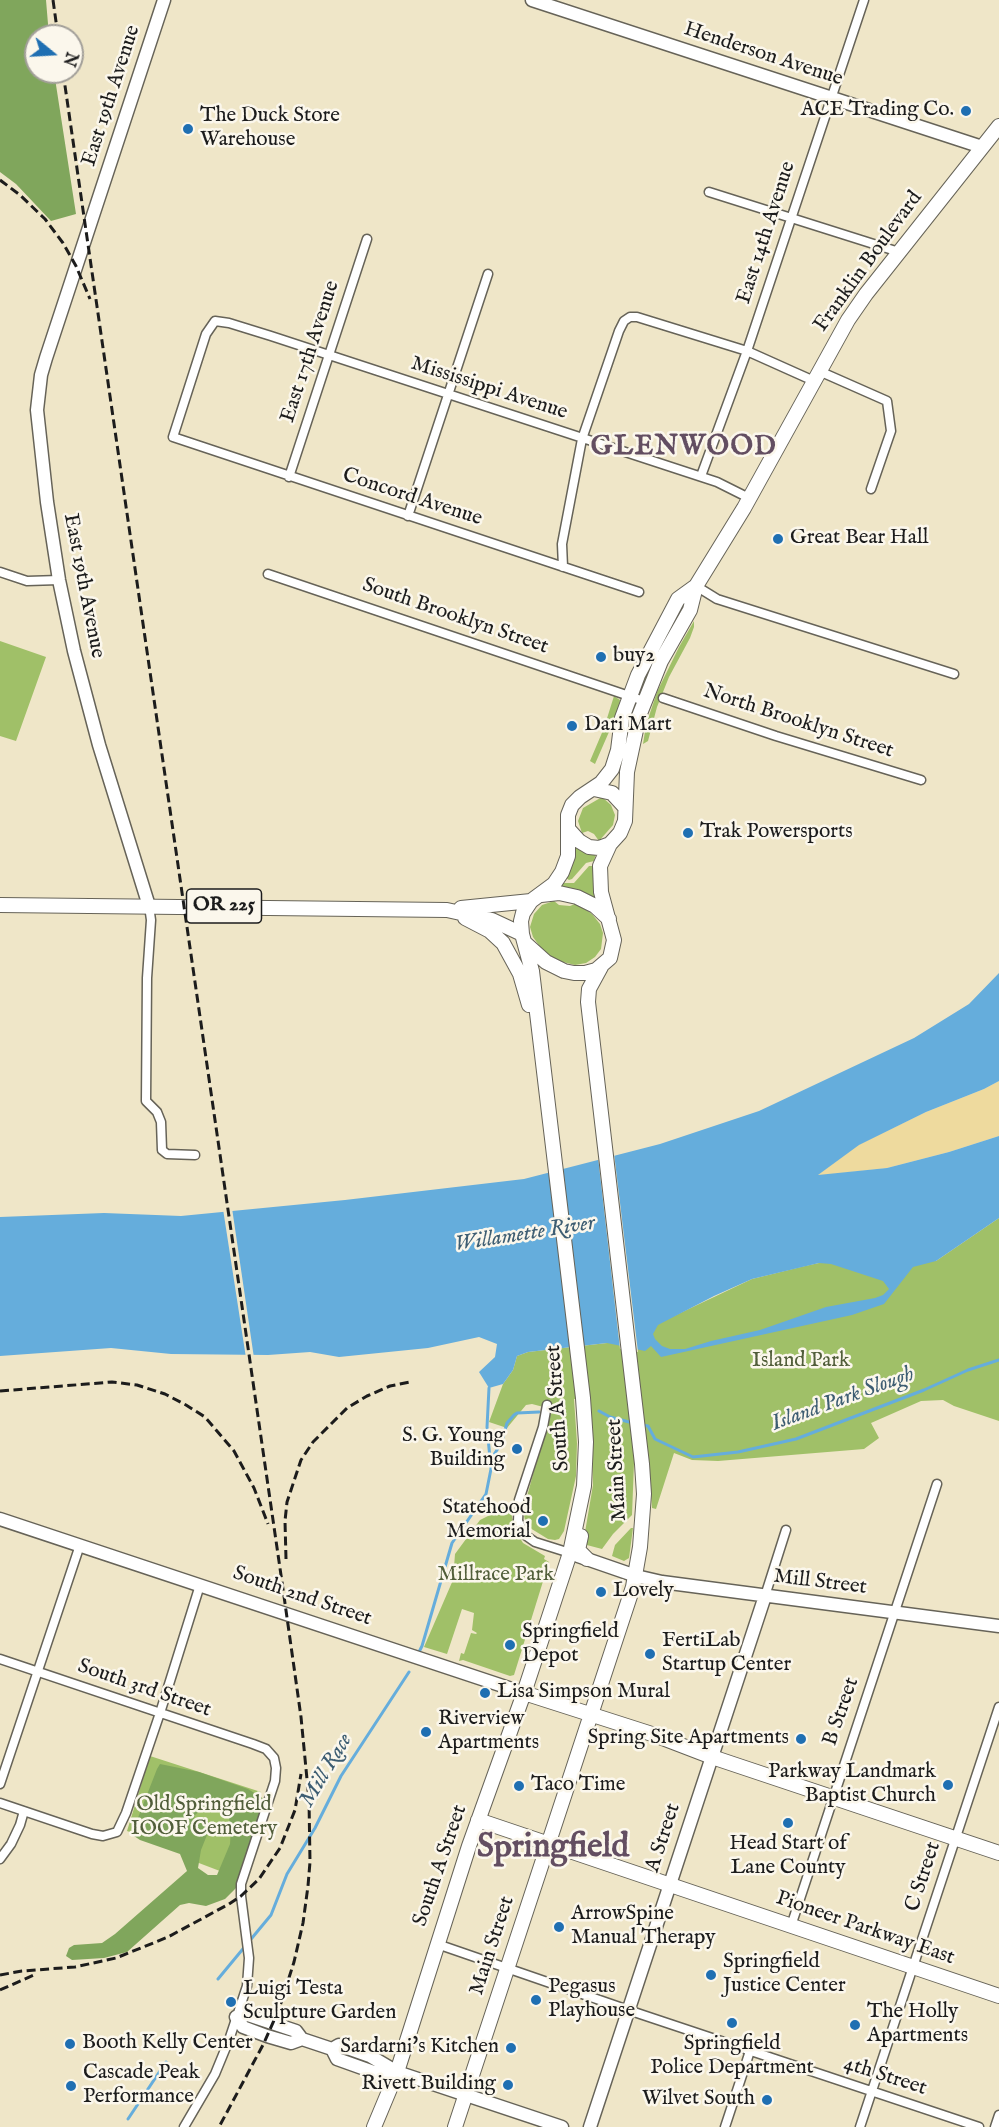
<!DOCTYPE html>
<style>
body{margin:0}
#map{position:relative;width:999px;height:2127px;overflow:hidden;background:#efe6c8;font-family:"IM FELL English",serif}
canvas{display:block}
.north{position:absolute;left:24px;top:24px;width:60px;height:60px;box-sizing:border-box;background:#fbf7ec;border:2px solid #a29f99;border-radius:50%;rotate:108deg;font-size:16px;font-weight:700;line-height:24px;text-align:center;color:#1c1c1c}
.north::after{content:'';display:block;margin:auto;width:21px;height:27px;background:#1f6fb2;clip-path:polygon(50% 0,100% 100%,50% 72%,0 100%)}
</style>
<div id="map">
<canvas width="999" height="2127"></canvas>
<div class="north">N</div>
</div>
<script>
const ctx = document.querySelector('canvas').getContext('2d');
ctx.lineJoin = 'round';
function paint(path, color) { ctx.fillStyle = color; ctx.fill(path, 'evenodd'); }
const shape = rows => new Path2D(rows.map(r => 'M' + r).join(''));
function strokePath(path, color, width, dash) { ctx.strokeStyle = color; ctx.lineWidth = width; ctx.lineCap = dash ? 'butt' : 'round'; ctx.setLineDash(dash || []); ctx.stroke(path); }
function write(font, color, halo, rows, align = 'center') {
  ctx.font = font + ' "IM FELL English",serif'; ctx.lineWidth = 5; ctx.setLineDash([]); ctx.textBaseline = 'middle'; ctx.strokeStyle = halo; ctx.fillStyle = color; for (const [text, x, y, turn = 0] of rows) {
    ctx.save(); ctx.translate(x, y); ctx.rotate((+turn || 0) * Math.PI / 180); ctx.textAlign = isNaN(turn) ? turn : align; if (halo) ctx.strokeText(text, 0, 0); ctx.fillText(text, 0, 0); ctx.restore();
  }
}
const green = shape([
 [686,598,688,599,644,687,638,685],
 [694,621,694,627,690,638,669,677,657,707,648,741,643,744,646,725,657,692,679,647],
 [0,641,46,657,16,741,0,736],
 [614,696,620,700,619,709,595,764,590,761,604,728],
 [602,797,611,805,615,815,613,825,599,841,594,834,588,831,582,833,578,821,583,808],
 [576,846,596,853,594,861,586,863,572,879,569,880,566,878,573,863],
 [589,866,593,866,593,882,597,899,560,886,563,883,574,883],
 [554,901,559,905,570,906,575,904,580,906,592,914,600,924,603,933,601,949,595,957,586,963,575,965,555,960,543,951,533,937,530,927,534,914,542,905],
 [999,1218,999,1421,954,1406,943,1400,921,1401,871,1423,879,1438,864,1449,718,1461,692,1460,674,1453,656,1509,652,1508,649,1464,634,1463,632,1515,613,1534,602,1549,583,1544,593,1485,592,1453,588,1398,574,1399,577,1443,576,1476,564,1531,559,1539,555,1540,548,1539,530,1528,525,1520,523,1511,551,1409,532,1404,526,1405,507,1428,489,1422,503,1384,513,1370,517,1356,528,1352,607,1343,638,1333,752,1279,805,1266,819,1263,936,1261],
 [503,1502,512,1504,512,1518,518,1535,523,1543,545,1556,544,1559,549,1562,514,1675,510,1676,463,1660,459,1661,461,1653,464,1654,471,1633,476,1634,477,1633,472,1630,474,1613,462,1609,447,1654,424,1647,453,1580,455,1554,480,1520,494,1513],
 [631,1528,633,1528,629,1558,624,1561,612,1556,615,1545],
 [150,1756,261,1792,233,1876,191,1860,171,1847,127,1831]
]);
const forest = shape([
 [0,0,46,0,49,36,36,36,36,72,54,72,76,214,51,221,16,184,0,172],
 [160,1764,199,1772,248,1789,264,1799,237,1887,225,1899,206,1906,189,1903,180,1905,127,1952,104,1958,72,1960,66,1956,69,1948,74,1945,102,1943,115,1934,187,1871,180,1854,140,1840,134,1836,134,1828,157,1769],
 [216,1798,222,1800,227,1809,231,1828,230,1844,217,1875,208,1875,198,1868,201,1850,211,1825,205,1819,194,1819,195,1815]
]);
const sand = shape([
 [999,1081,999,1136,949,1152,887,1168,816,1176,858,1145,926,1112,984,1089]
]);
const water = shape([
 [999,973,999,1081,984,1089,926,1112,859,1145,818,1175,887,1168,949,1152,999,1136,999,1218,936,1261,913,1267,884,1304,852,1315,661,1357,651,1346,645,1351,607,1343,528,1352,517,1356,513,1370,503,1384,489,1388,479,1372,495,1357,497,1344,479,1337,428,1348,339,1357,310,1352,268,1355,171,1354,111,1348,0,1356,0,1217,104,1213,181,1216,345,1200,524,1179,660,1144,759,1111,914,1038,969,1004],
 [819,1263,831,1264,883,1281,889,1289,883,1295,875,1298,826,1307,760,1330,711,1341,685,1349,670,1349,662,1346,655,1339,653,1334,658,1325,714,1296,752,1279]
]);
const pier = shape([
 [614,1153,638,1352,620,1349,598,1157],
 [232,1208,254,1358,246,1358,223,1209]
]);
const stream = shape([
 [599,1411,610,1417,633,1423],
 [642,1425,648,1426,655,1439,693,1457,738,1452,796,1439,924,1390,968,1370,999,1360],
 [491,1459,501,1444,507,1423,514,1415,517,1413,539,1412],
 [418,1654,422,1646,452,1543,486,1494,491,1469,487,1427,489,1388],
 [218,1979,271,1915,287,1874,315,1828,341,1776,409,1672],
 [128,2119,166,2062]
]);
const street = shape([
 [709,192,899,252],
 [819,371,887,401,891,431,871,489],
 [701,476,747,351,864,0],
 [289,477,367,239],
 [408,516,488,274],
 [563,567,562,544,582,439,619,331,624,321,630,317,637,317,747,351,814,381],
 [0,572,27,581,59,580],
 [268,574,644,701],
 [696,586,717,599,954,674],
 [639,592,173,437,206,334,215,321,229,323,271,336,717,482,749,498],
 [663,698,776,736,921,780],
 [149,906,151,920,147,978,146,1101,157,1112,161,1122,162,1150,167,1154,195,1155],
 [547,1405,543,1427,519,1500,518,1521,525,1535,535,1542,570,1553],
 [765,1596,786,1530],
 [0,1659,253,1744,266,1749,274,1758,276,1768,275,1781,241,1884,241,1896,249,1958,247,1986,229,2040,215,2074,184,2127],
 [0,1784,80,1545],
 [0,1803,92,1834,103,1836,117,1832,126,1813,160,1713,200,1585],
 [0,1859,11,1844,20,1825,24,1811],
 [791,1926,937,1484],
 [437,1944,640,2014,979,2127],
 [725,2127,750,2051],
 [860,2127,999,1707],
 [995,2127,999,2115]
]);
const secondary = shape([
 [532,0,982,147],
 [149,906,99,745,74,651,59,580,47,502,37,410,41,375,46,358,164,0],
 [0,1519,524,1693],
 [578,1556,636,1576,662,1582,999,1626],
 [302,2039,291,2043,267,2036,243,2027,236,2017,248,2015,296,2031,302,2039,332,2049,337,2059,379,2074,397,2072],
 [332,2049,339,2045,370,2056,397,2072,562,2127],
 [590,2127,765,1596]
]);
const primary = shape([
 [594,789,612,793,624,806],
 [569,830,579,841,589,847,599,848,610,844],
 [541,895,559,893,577,897,595,906,609,919],
 [0,905,447,910,492,920,522,934],
 [461,908,531,901],
 [465,918,490,931,503,943,520,974,529,1005],
 [526,944,546,962,564,971,574,973,585,973,596,970,610,958,614,940,601,892,600,866,610,844,620,833,625,821,627,772,639,716,661,661,690,610,696,586,744,508,848,320,866,294,999,126],
 [581,1536,578,1550,587,1559],
 [524,1693,652,1734,712,1757,999,1853],
 [478,1820,999,1996],
 [374,2127,397,2072,469,1846,524,1693,570,1553,584,1486,586,1442,583,1398,532,971,522,934,521,921,523,913,531,901,554,884,562,872,568,856,568,815,572,805,580,797,601,783,612,769,618,750,622,718,638,675,678,599,696,586],
 [455,2127,633,1587,640,1547,644,1494,642,1464,588,1002,589,989,601,967]
]);
const rail = shape([
 [53,0,58,36],
 [63,72,282,1582,301,1717,309,1800,310,1862,308,1886,303,1923,294,1962,279,2009,264,2043,219,2127],
 [0,180,20,195,45,219,63,243,76,266,90,299],
 [0,1391,112,1382,137,1385,165,1394,186,1405,205,1417,234,1451,254,1488,268,1524],
 [286,1559,285,1521,287,1502,301,1460,313,1442,347,1408,367,1396,390,1386,410,1382],
 [0,1975,22,1971,75,1967,116,1958,168,1937,229,1904,241,1896,259,1879,280,1848,295,1810,301,1774],
 [0,1990,34,1975]
]);
const markers = [
 [966,111,6,"#1f6fb2"],
 [188,129,6,"#1f6fb2"],
 [778,539,6,"#1f6fb2"],
 [601,657,6,"#1f6fb2"],
 [572,726,6,"#1f6fb2"],
 [688,833,6,"#1f6fb2"],
 [517,1449,6,"#1f6fb2"],
 [543,1521,6,"#1f6fb2"],
 [601,1592,6,"#1f6fb2"],
 [510,1645,6,"#1f6fb2"],
 [650,1654,6,"#1f6fb2"],
 [485,1693,6,"#1f6fb2"],
 [426,1732,6,"#1f6fb2"],
 [801,1739,6,"#1f6fb2"],
 [948,1785,6,"#1f6fb2"],
 [519,1786,6,"#1f6fb2"],
 [788,1823,6,"#1f6fb2"],
 [559,1927,6,"#1f6fb2"],
 [711,1975,6,"#1f6fb2"],
 [536,2000,6,"#1f6fb2"],
 [231,2002,6,"#1f6fb2"],
 [732,2023,6,"#1f6fb2"],
 [855,2025,6,"#1f6fb2"],
 [70,2044,6,"#1f6fb2"],
 [511,2048,6,"#1f6fb2"],
 [508,2085,6,"#1f6fb2"],
 [71,2086,6,"#1f6fb2"],
 [767,2100,6,"#1f6fb2"]
];
const shields = [
 [224,906,75]
];
const shieldNames = [
 ["OR 225",224,906]
];
const streetNames = [
 ["Henderson Avenue",763,55,18],
 ["East 19th Avenue",112,96,-72],
 ["East 14th Avenue",767,233,-72],
 ["Franklin Boulevard",869,262,-54],
 ["East 17th Avenue",311,352,-72],
 ["Mississippi Avenue",489,389,18],
 ["Concord Avenue",412,498,18],
 ["East 19th Avenue",83,586,79],
 ["South Brooklyn Street",455,617,19],
 ["North Brooklyn Street",798,722,18],
 ["South A Street",559,1408,-94],
 ["Main Street",618,1470,-93],
 ["Mill Street",820,1583,7],
 ["South 2nd Street",302,1597,19],
 ["South 3rd Street",144,1689,19],
 ["B Street",842,1712,-71],
 ["A Street",664,1838,-72],
 ["South A Street",441,1866,-71],
 ["C Street",924,1877,-72],
 ["Pioneer Parkway East",865,1929,19],
 ["Main Street",493,1946,-72],
 ["4th Street",885,2077,18]
];
const poiNames = [
 ["ACE Trading Co.",954,111,"right"],
 ["The Duck Store",200,117],
 ["Warehouse",200,141],
 ["Great Bear Hall",790,539],
 ["buy2",613,657],
 ["Dari Mart",584,726],
 ["Trak Powersports",700,833],
 ["S. G. Young",505,1437,"right"],
 ["Building",505,1461,"right"],
 ["Statehood",531,1509,"right"],
 ["Memorial",531,1533,"right"],
 ["Lovely",613,1592],
 ["Springfield",522,1633],
 ["Depot",522,1657],
 ["FertiLab",662,1642],
 ["Startup Center",662,1666],
 ["Lisa Simpson Mural",497,1693],
 ["Riverview",438,1720],
 ["Apartments",438,1744],
 ["Spring Site Apartments",789,1739,"right"],
 ["Parkway Landmark",936,1773,"right"],
 ["Baptist Church",936,1797,"right"],
 ["Taco Time",531,1786],
 ["Head Start of",788,1845,"center"],
 ["Lane County",788,1869,"center"],
 ["ArrowSpine",571,1915],
 ["Manual Therapy",571,1939],
 ["Springfield",723,1963],
 ["Justice Center",723,1987],
 ["Pegasus",548,1988],
 ["Playhouse",548,2012],
 ["Luigi Testa",243,1990],
 ["Sculpture Garden",243,2014],
 ["The Holly",867,2013],
 ["Apartments",867,2037],
 ["Booth Kelly Center",82,2044],
 ["Springfield",732,2045,"center"],
 ["Police Department",732,2069,"center"],
 ["Sardarni's Kitchen",499,2048,"right"],
 ["Cascade Peak",83,2074],
 ["Performance",83,2098],
 ["Rivett Building",496,2085,"right"],
 ["Wilvet South",755,2100,"right"]
];
const parkNames = [
 ["Island Park",801,1362],
 ["Millrace Park",496,1576],
 ["Old Springfield",204,1806],
 ["IOOF Cemetery",204,1830]
];
const waterNames = [
 ["Willamette River",525,1235,-9],
 ["Island Park Slough",843,1400,-20],
 ["Mill Race",327,1771,-59]
];
const districtNames = [
 ["GLENWOOD",684,448]
];
const townNames = [
 ["Springfield",553,1849]
];
paint(green, '#a0c068');
paint(forest, '#80a65c');
paint(sand, '#eeda9e');
paint(water, '#65addc');
paint(pier, '#efe6c8');
strokePath(stream, '#65addc', 3);
strokePath(street, '#666358', 11);
strokePath(secondary, '#666358', 15);
strokePath(primary, '#666358', 16);
strokePath(street, '#fff', 8);
strokePath(secondary, '#fff', 12);
strokePath(primary, '#fff', 14);
strokePath(rail, '#1c1c1c', 3, [9, 4.5]);
for (const [x, y, r, color] of markers) { const dot = new Path2D(); dot.arc(x, y, r, 0, 2 * Math.PI); ctx.fillStyle = color; ctx.fill(dot); strokePath(dot, '#fbf7ec', 2); }
for (const [x, y, w] of shields) { const box = new Path2D(); box.roundRect(x - w / 2, y - 17, w, 34, 4.5); ctx.fillStyle = '#fbf7ec'; ctx.fill(box); strokePath(box, '#1c1c1c', 1.5); }
write('bold 20px', '#1c1c1c', null, shieldNames);
write('21px', '#1c1c1c', '#fbf7ec', streetNames);
write('21px', '#1c1c1c', '#fbf7ec', poiNames, 'left');
write('21px', '#515e3a', '#fbf7ec', parkNames);
write('italic 22px', '#3d5d72', '#fbf7ec', waterNames);
ctx.letterSpacing = '1.5px';
write('bold 27px', '#634e61', '#fbf7ec', districtNames);
ctx.letterSpacing = '0px';
write('bold 33px', '#634e61', '#fbf7ec', townNames);
</script>
